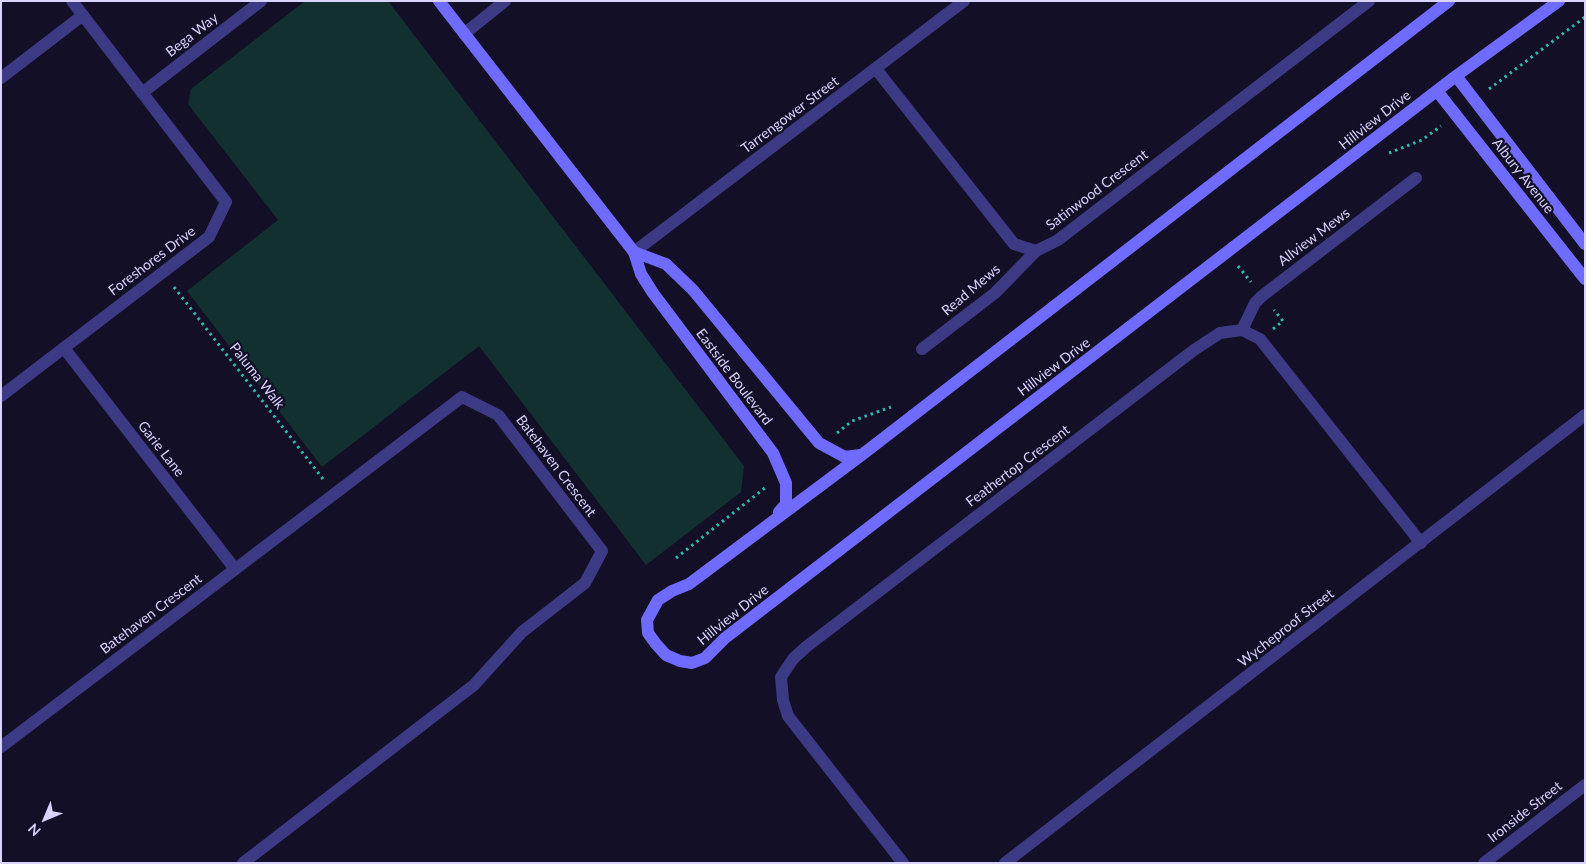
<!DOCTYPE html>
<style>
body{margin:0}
#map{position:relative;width:1586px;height:864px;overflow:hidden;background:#130f26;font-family:Lato,sans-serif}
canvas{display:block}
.frame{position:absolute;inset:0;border:2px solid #d9d4ff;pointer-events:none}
.north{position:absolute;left:20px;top:794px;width:50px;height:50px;-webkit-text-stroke:4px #130f26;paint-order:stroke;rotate:225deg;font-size:14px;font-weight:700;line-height:20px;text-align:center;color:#d9d4ff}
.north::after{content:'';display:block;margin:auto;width:18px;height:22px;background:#d9d4ff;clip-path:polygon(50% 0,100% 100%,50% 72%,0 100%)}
</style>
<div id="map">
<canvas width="1586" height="864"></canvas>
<div class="frame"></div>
<div class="north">N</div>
</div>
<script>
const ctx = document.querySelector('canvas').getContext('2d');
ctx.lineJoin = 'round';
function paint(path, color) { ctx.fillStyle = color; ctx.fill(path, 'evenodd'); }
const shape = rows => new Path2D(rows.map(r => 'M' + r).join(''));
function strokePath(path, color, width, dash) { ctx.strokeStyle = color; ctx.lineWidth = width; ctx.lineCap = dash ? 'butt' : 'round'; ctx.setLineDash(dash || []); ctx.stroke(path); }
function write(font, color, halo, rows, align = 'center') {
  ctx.font = font + ' Lato,sans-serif'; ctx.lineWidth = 4.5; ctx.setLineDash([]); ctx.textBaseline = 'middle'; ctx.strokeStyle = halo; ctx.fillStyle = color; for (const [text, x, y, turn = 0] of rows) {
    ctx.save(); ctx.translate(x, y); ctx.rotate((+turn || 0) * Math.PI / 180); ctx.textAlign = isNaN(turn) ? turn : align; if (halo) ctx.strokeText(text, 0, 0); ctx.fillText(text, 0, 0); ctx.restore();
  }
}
const green = shape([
 [305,1,388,1,744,466,741,492,646,565,479,346,322,467,187,291,278,220,188,104,191,89]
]);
const path = shape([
 [1489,89,1585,17],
 [1389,153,1422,140,1441,126],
 [1238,266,1251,282],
 [174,287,323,479],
 [1273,329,1283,321,1274,310],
 [837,433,852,421,891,407],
 [676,558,766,487]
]);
const lane = shape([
 [1242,330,1255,303,1262,296,1416,178],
 [64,348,235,569],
 [922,349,995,293,1036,251]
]);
const street = shape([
 [464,34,505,1],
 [876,69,1014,244,1036,251,1058,240,1369,1],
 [1,78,83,15],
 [142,93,261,1],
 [634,252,964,1],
 [1,396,209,237,226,202,72,1],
 [1,747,462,397,498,415,602,551,585,583,522,632,474,685,243,863],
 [903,863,788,716,783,700,781,677,793,659,806,647,1194,350,1220,333,1242,330,1260,339,1421,543],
 [1005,863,1585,415],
 [1484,863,1585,785]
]);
const secondary = shape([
 [439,1,634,252,641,274,653,293,773,453,786,483,786,504,779,512],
 [1449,1,863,454,689,584,672,591,658,600,647,620,648,633,656,644,666,655,680,661,692,663,705,658,725,638,1456,76,1559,1],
 [1456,76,1585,244],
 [1437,91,1585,279],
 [634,252,666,264,693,290,819,443,845,457,860,455]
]);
const streetNames = [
 ["Bega Way",192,35,-38],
 ["Tarrengower Street",790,115,-37],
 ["Hillview Drive",1375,120,-38],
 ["Albury Avenue",1523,176,52],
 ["Satinwood Crescent",1097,190,-37],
 ["Allview Mews",1314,237,-37],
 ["Foreshores Drive",152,261,-37],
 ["Read Mews",971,290,-40],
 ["Hillview Drive",1054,367,-37],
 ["Paluma Walk",257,376,52],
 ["Eastside Boulevard",734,377,53],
 ["Garie Lane",161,449,52],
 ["Batehaven Crescent",556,466,53],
 ["Feathertop Crescent",1018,466,-37],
 ["Batehaven Crescent",151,614,-37],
 ["Hillview Drive",733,615,-39],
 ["Wycheproof Street",1286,628,-38],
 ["Ironside Street",1525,812,-38]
];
paint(green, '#12302f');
strokePath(path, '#2fb8b0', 3, [2.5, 4]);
strokePath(lane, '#3d3a85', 12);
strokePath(street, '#3d3a85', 12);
strokePath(secondary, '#6f6bff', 12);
write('14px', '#d9d4ff', '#130f26', streetNames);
</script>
